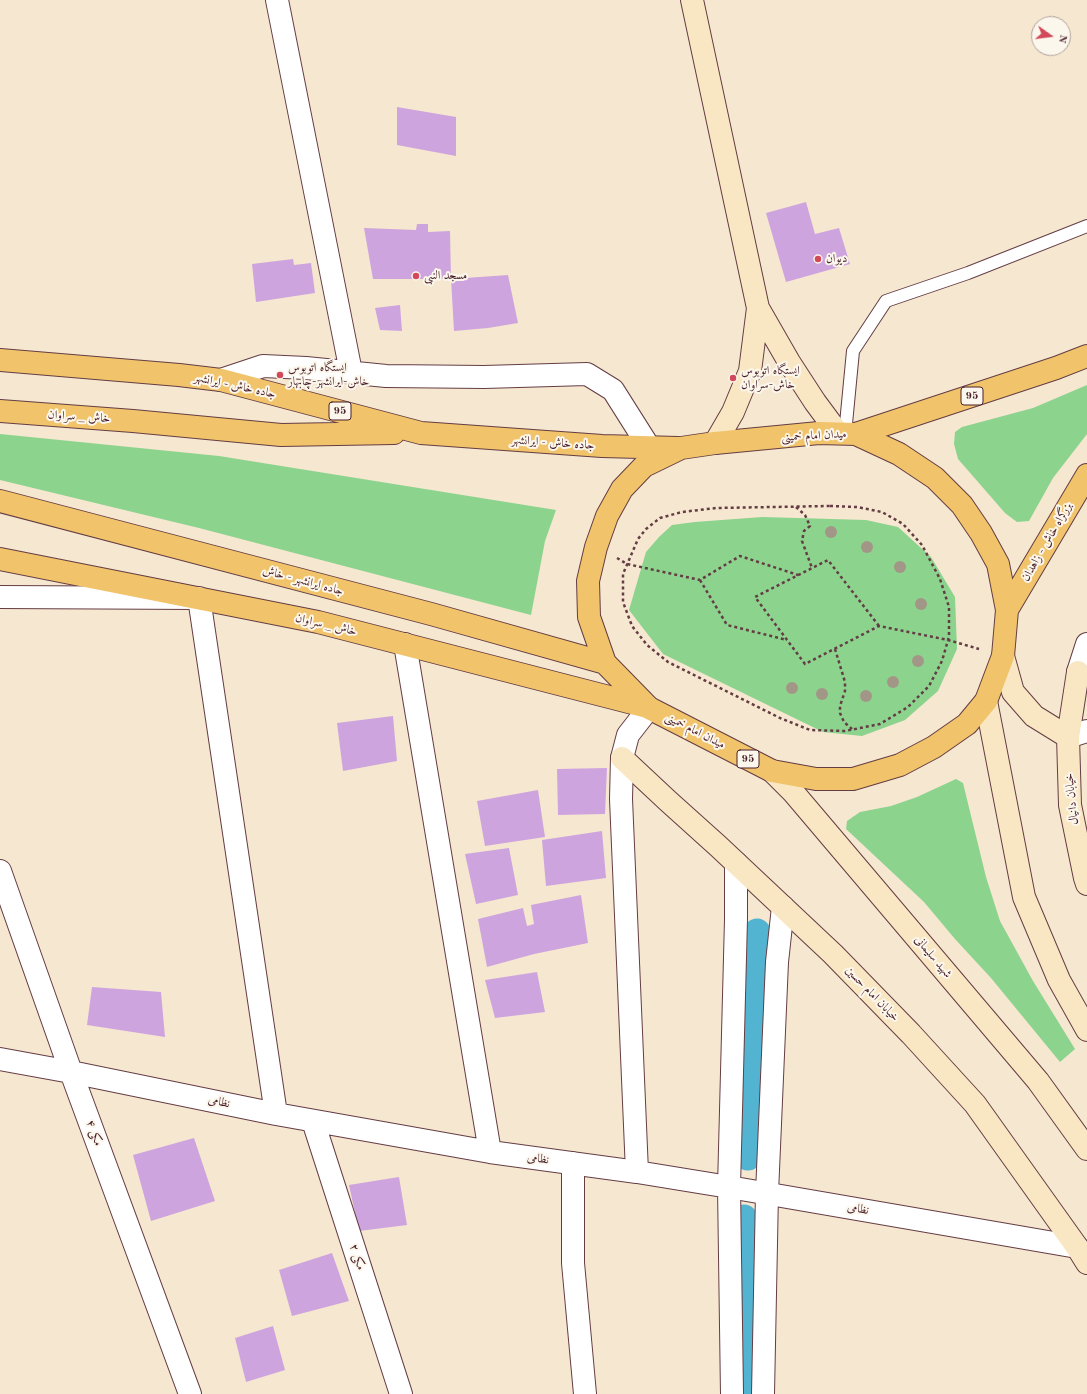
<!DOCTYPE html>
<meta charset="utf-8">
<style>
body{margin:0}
#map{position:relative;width:1087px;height:1394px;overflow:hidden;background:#f6e7d0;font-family:"Old Standard TT",serif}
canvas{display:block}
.north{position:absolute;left:1031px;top:16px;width:40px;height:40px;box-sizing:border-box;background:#fbf7ec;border:1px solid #b4a19f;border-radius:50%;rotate:104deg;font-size:11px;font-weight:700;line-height:16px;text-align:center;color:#4a1f2b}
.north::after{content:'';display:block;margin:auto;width:14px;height:18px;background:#d1495b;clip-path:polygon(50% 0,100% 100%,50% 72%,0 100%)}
</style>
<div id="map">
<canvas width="1087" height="1394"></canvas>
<div class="north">N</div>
</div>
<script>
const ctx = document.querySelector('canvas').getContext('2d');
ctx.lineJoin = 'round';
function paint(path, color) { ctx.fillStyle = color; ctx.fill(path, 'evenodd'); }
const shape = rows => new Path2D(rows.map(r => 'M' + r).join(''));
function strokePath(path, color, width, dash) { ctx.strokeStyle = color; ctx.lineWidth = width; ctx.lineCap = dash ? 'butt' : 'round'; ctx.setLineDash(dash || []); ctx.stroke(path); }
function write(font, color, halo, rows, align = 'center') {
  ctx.font = font + ' "Old Standard TT",Amiri,serif'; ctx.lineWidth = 4; ctx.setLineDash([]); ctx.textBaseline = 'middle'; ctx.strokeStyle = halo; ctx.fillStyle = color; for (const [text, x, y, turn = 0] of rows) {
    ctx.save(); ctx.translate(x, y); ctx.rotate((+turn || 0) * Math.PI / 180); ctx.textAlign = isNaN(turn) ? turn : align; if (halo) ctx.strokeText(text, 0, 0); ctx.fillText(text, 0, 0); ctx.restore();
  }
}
const green = shape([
 [1087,385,1087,434,1053,478,1029,521,1017,522,1005,513,958,459,954,444,955,432,962,427,1033,408],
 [0,434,219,456,556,510,545,541,531,615,199,528,0,480],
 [762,517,866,520,898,527,931,557,955,597,957,649,938,691,905,720,862,736,823,732,663,654,629,610,646,552,659,537,672,525,695,522],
 [956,779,963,783,986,877,1000,921,1033,981,1075,1049,1060,1062,991,978,955,939,924,902,846,829,847,821,860,812,891,806,917,797]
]);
const canal = shape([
 [748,1157,757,932],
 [743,1394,744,1218]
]);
const building = shape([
 [397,107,456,117,456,156,397,145],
 [806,202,815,234,839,228,850,264,786,282,766,213],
 [417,224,428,224,428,232,450,231,451,279,373,279,364,228,416,230],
 [293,259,294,265,311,263,315,293,256,302,252,264],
 [508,275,518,323,488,328,454,331,451,279],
 [400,305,402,331,380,330,375,308],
 [393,716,397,761,343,771,337,723],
 [607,768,605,814,558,815,557,769],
 [538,790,545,837,485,846,477,801],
 [602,831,606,878,546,886,542,840],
 [509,848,518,895,476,904,465,854],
 [581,895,588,943,534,954,487,967,478,919,523,908,527,926,534,924,531,905],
 [537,972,545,1012,495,1018,485,980],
 [92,987,161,992,165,1037,87,1025],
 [194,1138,215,1201,151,1221,133,1155],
 [399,1177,407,1225,359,1231,349,1185],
 [332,1253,349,1301,292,1316,279,1270],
 [273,1326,285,1370,246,1382,235,1338]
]);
const path = shape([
 [830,506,857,507,882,512,903,524,922,545,940,579,949,607,949,636,948,640,942,661,929,686,908,707,880,724,845,731,810,730,780,718,668,662,647,645,632,626,623,602,623,574,638,539,646,529,660,518,682,512,716,508,830,506],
 [796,507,805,515,810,526,804,531,802,541,812,568],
 [617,558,627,564,700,580,740,556,798,575],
 [700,580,727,625,787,640],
 [879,626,828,560,755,597,805,664,879,626,948,640,979,649],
 [835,649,845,682,845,691,840,706,840,713,844,722,852,729]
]);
const lane = shape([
 [845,434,853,351,886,301,968,273,1087,226]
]);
const street = shape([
 [277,0,351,372],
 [221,380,263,366,306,368,386,376,484,377,587,374,613,390,649,447],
 [0,597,199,598,276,1114],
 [405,644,490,1152],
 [1078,672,1087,644],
 [1068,737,1087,731],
 [0,871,71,1072,190,1394],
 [0,1059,71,1072,276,1114,490,1152,637,1172,729,1187,1077,1247],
 [313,1121,401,1394],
 [573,1163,573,1263,585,1394],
 [637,1172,621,799,622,758,628,735,649,708],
 [732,1394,729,1187,736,919,736,863],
 [763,1394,767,1193,777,962,783,907]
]);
const secondary = shape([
 [692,0,758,308,750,371,733,412,715,443],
 [758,308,789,362,815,402,838,433],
 [1003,656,1013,692,1034,716,1068,737],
 [1078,672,1068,737,1070,805,1085,878,1087,884],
 [986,701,1024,897,1059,980,1087,1030],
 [622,758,668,801,718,846,833,954,911,1034,975,1104,1077,1247,1087,1263],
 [772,771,793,792,1038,1081,1087,1149]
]);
const highway = shape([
 [0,360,179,375,221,380,421,433,602,446,678,448],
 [0,411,133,421,281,435,394,433],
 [856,434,899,454,935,478,962,505,981,533,998,564,1007,610,1003,656,986,701,967,724,934,747,900,765,853,779,816,779,772,771,649,708,605,663,589,617,588,581,596,547,607,516,622,489,644,466,681,448,715,443,819,433,856,434,1056,368,1087,356],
 [0,501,431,614,605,663],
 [0,559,318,622,648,707],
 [1007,610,1087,475]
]);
const trees = [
 [831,532],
 [867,547],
 [900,567],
 [921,604],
 [918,661],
 [893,682],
 [792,688],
 [822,694],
 [866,696]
];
const markers = [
 [818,259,4,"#d1495b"],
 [416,276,4,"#d1495b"],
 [280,375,4,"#d1495b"],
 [733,378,4,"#d1495b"]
];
const shields = [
 [972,396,22],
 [340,411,22],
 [748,759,22]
];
const shieldNames = [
 ["95",972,396],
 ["95",340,411],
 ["95",748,759]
];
const poiNames = [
 ["دیوان",826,259],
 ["مسجد النبی",424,276],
 ["ایستگاه اتوبوس",288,368],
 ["خاش-ایرانشهر-چابهار",288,382],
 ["ایستگاه اتوبوس",741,371],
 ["خاش-سراوان",741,385]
];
const streetNames = [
 ["جاده خاش - ایرانشهر",235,386,12],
 ["خاش _ سراوان",79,417,4],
 ["میدان امام خمینی",814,436,-3],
 ["جاده خاش - ایرانشهر",553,443,4],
 ["بزرگراه خاش - زاهدان",1047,542,-60],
 ["جاده ایرانشهر - خاش",303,581,15],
 ["خاش _ سراوان",326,625,13],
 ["میدان امام خمینی",695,731,27],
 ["خیابان دانیال",1072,799,-96],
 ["شهید سلیمانی",933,957,50],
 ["خیابان امام حسین",872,994,46],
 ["نظامی",219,1102,12],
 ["مکی ۴",94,1133,70],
 ["نظامی",538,1159,7],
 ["نظامی",858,1209,10],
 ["مکی ۲",357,1257,72]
];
paint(green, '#8cd38e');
strokePath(canal, '#53b4d2', 27);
paint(building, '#cea4df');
strokePath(lane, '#643d44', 14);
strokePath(street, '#643d44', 24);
strokePath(secondary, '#643d44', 24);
strokePath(highway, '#643d44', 24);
strokePath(path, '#643d44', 2.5, [3, 3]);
strokePath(lane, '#fff', 12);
strokePath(street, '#fff', 22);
strokePath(secondary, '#f9e7c3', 22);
strokePath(highway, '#f1c36a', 22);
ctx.fillStyle = '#a29786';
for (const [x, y] of trees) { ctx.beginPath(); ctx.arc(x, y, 6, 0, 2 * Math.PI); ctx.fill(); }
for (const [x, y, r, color] of markers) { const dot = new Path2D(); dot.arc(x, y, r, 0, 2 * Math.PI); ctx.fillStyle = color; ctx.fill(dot); strokePath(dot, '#fbf7ec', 1.5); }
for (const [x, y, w] of shields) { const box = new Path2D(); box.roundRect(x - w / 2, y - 9, w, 18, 3); ctx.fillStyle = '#fbf7ec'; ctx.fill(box); strokePath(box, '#4a1f2b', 1); }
write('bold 11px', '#4a1f2b', null, shieldNames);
write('12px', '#4a1f2b', '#fbf7ec', poiNames, 'left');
write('12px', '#4a1f2b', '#fbf7ec', streetNames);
</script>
